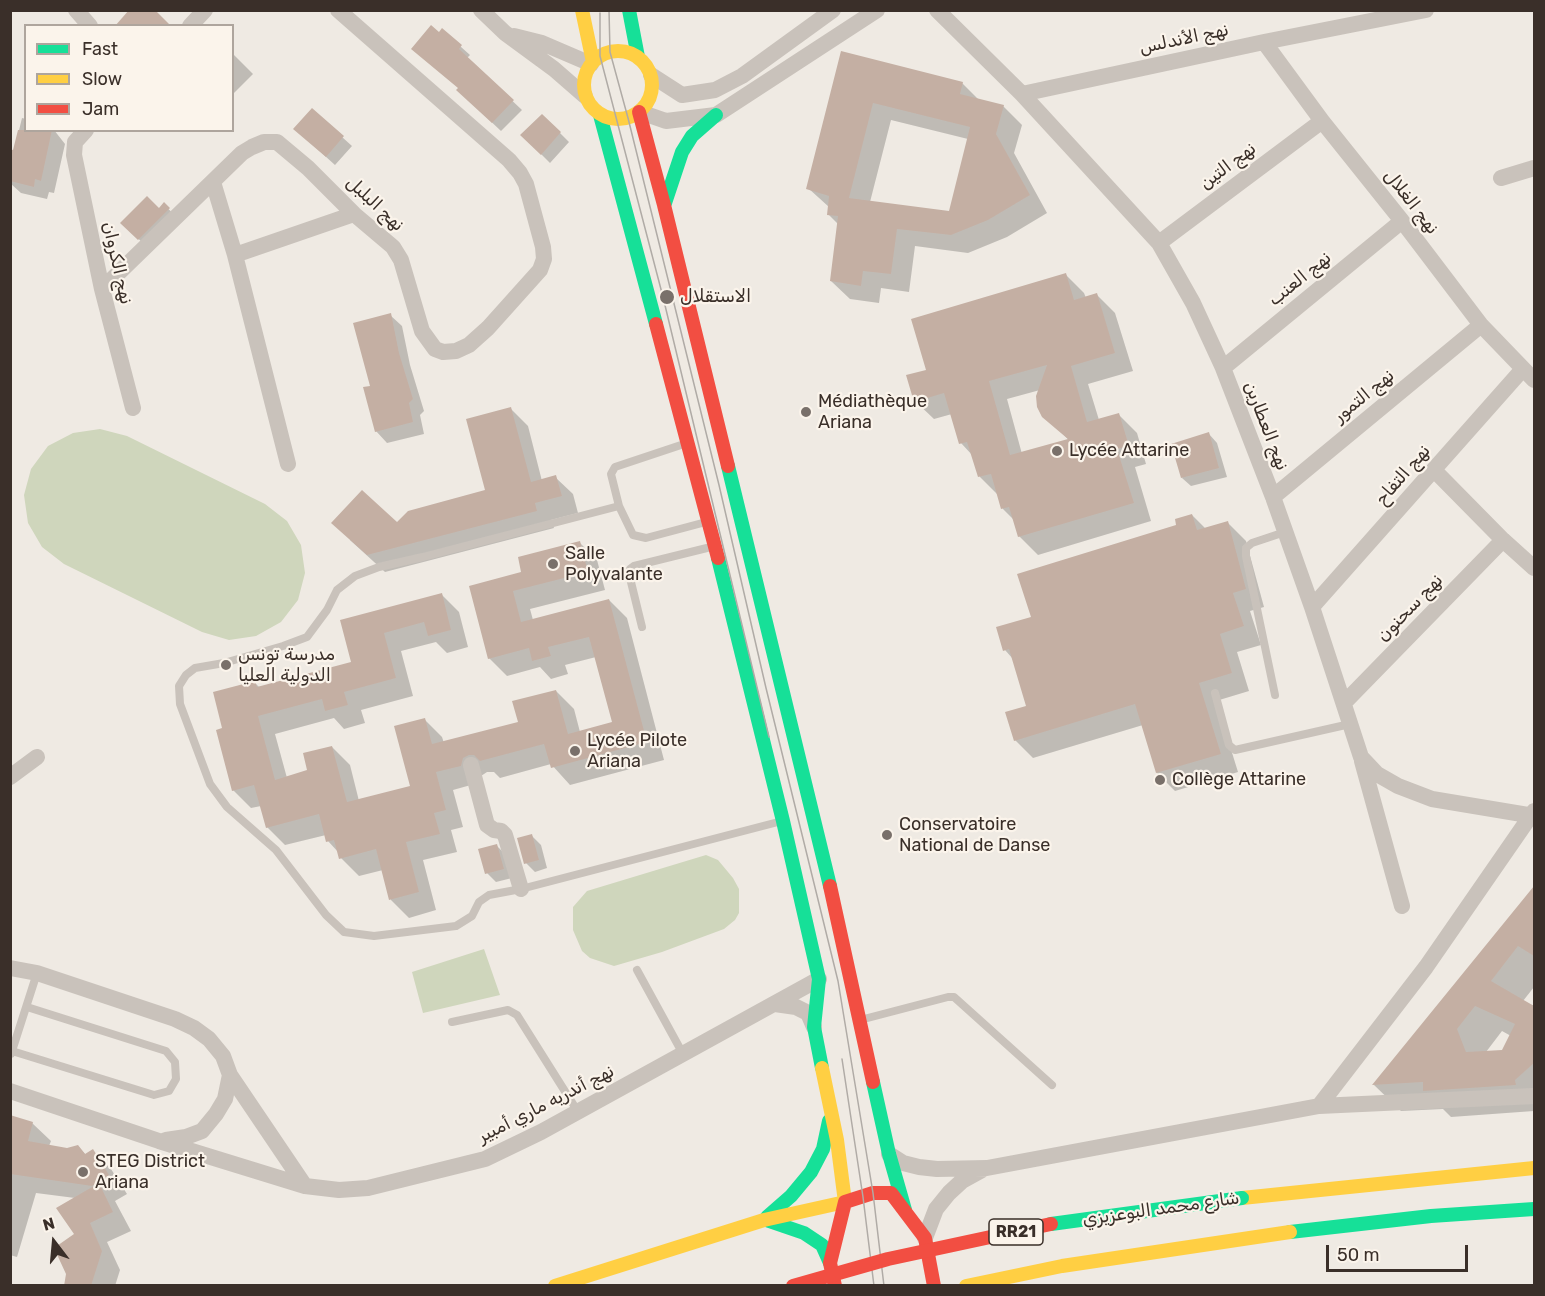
<!DOCTYPE html>
<meta charset="utf-8">
<style>
body{margin:0}
#map{position:relative;width:1545px;height:1296px;overflow:hidden;background:#efeae3;font-family:Rubik,sans-serif}
canvas{display:block}
.frame{position:absolute;inset:0;border:12px solid #3a2f29;pointer-events:none}
.legend{position:absolute;left:24px;top:24px;width:210px;height:108px;box-sizing:border-box;background:#fbf4eb;border:2px solid #aea59d;margin:0;padding:8px 10px;list-style:none;font-size:18px;color:#3a2f29}
.legend li{display:flex;align-items:center;gap:12px;height:30px}
.legend b{width:30px;border:2px solid #aea59d}
.north{position:absolute;left:24px;top:1212px;width:60px;height:60px;-webkit-text-stroke:4px #fbf4eb;paint-order:stroke;rotate:344deg;font-size:16px;font-weight:700;line-height:24px;text-align:center;color:#3a2f29}
.north::after{content:'';display:block;margin:auto;width:21px;height:27px;background:#3a2f29;clip-path:polygon(50% 0,100% 100%,50% 72%,0 100%)}
.scale{position:absolute;left:1326px;top:1245px;width:142px;height:27px;box-sizing:border-box;border:3px solid #3a2f29;border-top:0;padding-left:8px;font-size:18px;line-height:21px;white-space:nowrap;color:#3a2f29;-webkit-text-stroke:4px #fbf4eb;paint-order:stroke}
</style>
<div id="map">
<canvas width="1545" height="1296"></canvas>
<div class="frame"></div>
<ul class="legend">
<li><b style="height:8px;background:#16e098"></b>Fast</li>
<li><b style="height:8px;background:#ffcf43"></b>Slow</li>
<li><b style="height:8px;background:#f24e42"></b>Jam</li>
</ul>
<div class="north">N</div>
<div class="scale">50 m</div>
</div>
<script>
const ctx = document.querySelector('canvas').getContext('2d');
ctx.lineJoin = 'round';
function paint(path, color) { ctx.fillStyle = color; ctx.fill(path, 'evenodd'); }
const shape = rows => new Path2D(rows.map(r => 'M' + r).join(''));
function strokePath(path, color, width, dash) { ctx.strokeStyle = color; ctx.lineWidth = width; ctx.lineCap = dash ? 'butt' : 'round'; ctx.setLineDash(dash || []); ctx.stroke(path); }
function write(font, color, halo, rows, align = 'center') {
  ctx.font = font + ' Rubik,Cairo,sans-serif'; ctx.lineWidth = 4.5; ctx.setLineDash([]); ctx.textBaseline = 'middle'; ctx.strokeStyle = halo; ctx.fillStyle = color; for (const [text, x, y, turn = 0] of rows) {
    ctx.save(); ctx.translate(x, y); ctx.rotate((+turn || 0) * Math.PI / 180); ctx.textAlign = isNaN(turn) ? turn : align; if (halo) ctx.strokeText(text, 0, 0); ctx.fillText(text, 0, 0); ctx.restore();
  }
}
const green = shape([
 [100,429,127,436,265,504,287,521,301,545,305,573,298,600,281,622,256,636,229,640,202,632,64,564,42,547,28,523,24,495,31,469,48,446,73,433],
 [706,855,718,860,733,878,739,889,739,913,735,920,724,929,662,952,614,966,590,958,582,951,573,930,573,907,587,891],
 [484,949,500,995,423,1013,412,972]
]);
const shadow = shape([
 [442,30,470,55,467,58,522,110,501,131,467,99,459,89,439,34],
 [232,53,253,74,232,95],
 [842,53,962,83,979,100,1003,106,1022,125,1014,153,1047,213,1007,237,968,253,915,246,909,292,881,288,879,303,850,299,831,281,839,225,828,214,829,207,808,188],
 [891,120,968,139,950,212,870,202],
 [312,110,352,146,335,165,295,129],
 [22,118,26,119,26,130,54,130,65,144,54,193,49,192,47,199,21,193,10,183,10,167],
 [560,133,569,142,550,163,522,135],
 [164,205,178,218,147,247,122,223,159,210],
 [1066,275,1084,293,1086,298,1097,295,1115,313,1133,371,1088,384,1099,420,1118,414,1137,433,1146,464,1135,467,1151,521,1038,555,1019,536,1015,521,1003,509,998,495,980,477,973,456,961,443,952,414,934,419,915,401,928,371],
 [1040,390,1044,416,1069,440,1022,454,1007,399],
 [390,315,402,326,410,365,424,411,420,415,424,434,387,443,376,431,372,387],
 [511,409,528,426,542,481,555,477,573,494,578,513,551,520,554,528,385,572,350,540,487,491],
 [1209,434,1217,443,1227,477,1191,486,1182,478],
 [1192,515,1206,529,1228,523,1246,541,1264,607,1250,611,1261,645,1237,652,1249,691,1216,701,1238,772,1175,791,1157,773,1143,725,1033,758,1015,740,1028,707,1013,659,1005,650,1032,618,1178,526],
 [579,542,597,560,605,590,530,609,533,620,609,600,627,618,664,760,570,785,551,764,500,778,494,772,487,772,481,776,478,783,453,790,463,827,451,830,457,852,423,860,436,910,409,918,391,900,383,870,359,876,341,858,339,853,328,841,326,835,285,845,267,827,261,806,251,808,233,790,224,729,255,683,259,687,353,663,342,621,441,594,459,612,468,647,447,653,436,642,401,651,413,696,361,710,365,723,344,729,334,718,275,734,287,778,309,771,332,747,350,765,359,801,412,787,424,719,442,737,444,743,519,723,556,691,574,709,580,732,613,723,596,657,565,665,568,674,551,679,540,667,507,676,489,658,471,587,523,573],
 [532,836,541,845,547,868,535,872,526,863],
 [496,845,505,854,512,878,496,882,487,873],
 [1534,889,1534,987,1523,1001,1534,1006,1534,1111,1451,1117,1443,1109,1401,1111,1374,1085],
 [1502,1031,1511,1036,1503,1051,1486,1052],
 [10,1117,32,1123,51,1141,49,1146,67,1150,78,1146,86,1155,93,1151,111,1169,127,1194,115,1201,131,1231,107,1242,120,1270,115,1286,66,1286,76,1235,75,1198,36,1193,17,1257,10,1255]
]);
const building = shape([
 [129,10,155,10,171,26,115,26],
 [431,25,439,32,442,28,462,45,459,49,514,100,492,123,456,90,458,88,411,49],
 [841,51,963,82,960,94,1004,105,996,134,1030,195,988,220,951,235,897,229,891,274,863,271,861,286,830,281,838,216,827,215,829,196,806,189],
 [873,103,970,127,949,211,849,198],
 [312,108,344,136,326,157,293,129],
 [542,114,561,132,541,155,520,135],
 [18,130,52,130,41,181,35,179,34,187,10,181,10,149,13,150],
 [147,196,159,208,164,202,170,208,138,240,120,223],
 [1066,273,1074,300,1097,293,1115,353,1071,366,1087,422,1119,413,1129,446,1117,449,1134,503,1018,537,1009,507,1001,509,991,474,978,477,967,442,959,444,944,393,914,402,906,375,926,370,911,319],
 [1047,365,1036,396,1037,407,1042,417,1068,439,1010,455,989,381],
 [391,313,399,353,413,399,409,403,413,422,375,432,363,387,370,386,353,323],
 [511,407,531,482,556,475,562,496,535,503,537,511,367,555,331,523,362,490,397,522,408,511,485,490,466,419],
 [1209,432,1219,468,1181,478,1171,444],
 [1192,514,1197,530,1228,521,1246,589,1233,593,1244,626,1220,634,1232,673,1199,683,1221,754,1156,773,1135,704,1014,741,1005,712,1026,706,1009,649,1003,651,996,627,1031,617,1017,574,1176,525,1175,519],
 [580,541,588,572,513,591,521,622,609,599,647,742,551,768,544,744,480,761,474,755,469,755,463,758,461,766,436,772,446,810,434,813,440,834,406,842,419,892,389,900,376,849,339,859,334,840,326,842,319,814,266,828,254,785,232,791,216,730,222,728,213,692,255,681,257,687,351,662,340,620,442,593,451,630,428,636,424,622,384,633,396,678,344,692,348,705,325,711,322,699,258,716,275,780,307,770,303,753,332,746,347,802,410,786,394,726,425,718,432,744,518,722,512,701,556,690,568,734,612,722,589,637,548,647,551,656,532,661,529,648,488,659,469,586,521,572,518,557],
 [532,834,539,860,524,864,517,838],
 [497,844,504,869,485,874,478,849],
 [1534,886,1534,956,1518,946,1491,981,1534,1006,1534,1063,1515,1080,1516,1085,1423,1091,1423,1082,1372,1085],
 [1475,1006,1515,1024,1502,1050,1466,1052,1457,1029],
 [10,1115,33,1122,28,1141,67,1148,78,1145,85,1154,93,1149,109,1175,92,1186,10,1174],
 [99,1183,113,1212,90,1223,102,1251,91,1286,64,1286,66,1274,54,1248,74,1234,56,1208]
]);
const lane = shape([
 [619,506,611,474,615,467,687,443],
 [706,522,646,538,633,535,619,506,423,557,379,567,355,576,337,590,327,610,307,637,283,646,224,663,195,668,186,675,179,686,180,704,210,784,227,807,276,850,326,915,344,932,374,936,456,926,472,916,479,902,489,895,521,889,782,821],
 [642,627,630,578,630,569,634,566,715,546],
 [1215,693,1229,745,1235,750,1350,724],
 [1275,695,1246,556,1246,548,1252,543,1285,532],
 [637,970,683,1054],
 [860,1020,948,997,954,997,1052,1085],
 [452,1022,508,1010,517,1015,578,1112],
 [12,1051,154,1095,169,1091,176,1079,175,1062,166,1051,27,1007],
 [11,1054,37,973]
]);
const street = shape([
 [76,10,90,26],
 [481,10,505,33,554,69,585,96],
 [937,10,1022,94,1159,243,1193,303,1223,368,1273,497,1312,607,1361,757,1377,774,1398,786,1432,799,1534,816],
 [190,26,205,10],
 [514,36,542,43,591,64],
 [1264,42,1322,121,1402,221,1481,325,1534,380],
 [651,75,682,95,715,90,742,76,833,10],
 [1022,94,1264,42,1426,10],
 [640,112,666,121,716,115,877,10],
 [86,130,75,142,74,155,102,289,133,408],
 [1501,178,1534,168],
 [213,182,235,255,288,464],
 [1159,243,1322,121],
 [235,255,354,214],
 [102,289,242,153,252,147,264,142,277,142,308,168,354,214,393,247,401,260,422,331,435,349,443,352,456,351,469,345,488,328,540,270,544,259,543,247,526,184,520,173,509,160,338,10],
 [1223,368,1402,221],
 [1434,470,1503,540,1534,568],
 [1273,497,1481,325],
 [1312,607,1522,370],
 [1344,703,1503,540],
 [1362,761,1402,906],
 [471,765,487,825,494,830,501,831,505,835,521,889],
 [10,777,37,757],
 [10,968,37,973,175,1019,194,1028,209,1039,223,1056,230,1075,225,1099,216,1114,202,1131,186,1137,166,1140],
 [775,1004,796,1007,808,1013,814,1027],
 [230,1075,305,1186],
 [10,1091,159,1141,305,1186,339,1190,368,1188,485,1159,541,1132,819,979],
 [1319,1106,1534,1096],
 [889,1154,903,1163,919,1167,937,1169,987,1168,1319,1106,1426,967,1534,811],
 [925,1238,936,1209,949,1193,962,1181,982,1170]
]);
const fast = shape([
 [629,10,638,57],
 [600,115,656,324],
 [665,203,682,152,692,136,716,115],
 [728,466,830,886],
 [718,558,783,821,819,979,814,1027,822,1068],
 [873,1082,889,1154,905,1210],
 [767,1217,791,1196,811,1172,823,1149,829,1121],
 [766,1220,804,1233,822,1245,830,1263],
 [1290,1232,1431,1216,1534,1209]
]);
const slow = shape([
 [582,10,593,62],
 '584 85a34 34 0 1 1 68 0a34 34 0 1 1-68 0Z',
 [1242,1198,1534,1168],
 [555,1286,764,1220,845,1202,837,1140,822,1068],
 [966,1286,1062,1266,1290,1232]
]);
const jam = shape([
 [639,112,664,205,728,466],
 [656,324,718,558],
 [830,886,873,1082],
 [835,1286,830,1263,845,1202,873,1193,891,1193,925,1238,934,1286]
]);
const tram = shape([
 [609,10,610,52,628,118,719,485,766,688,838,981,873,1193,884,1286],
 [600,13,600,56,663,297,769,737],
 [842,1059,863,1197,874,1286]
]);
const fastBridge = shape([
 [1051,1224,1242,1198]
]);
const jamBridge = shape([
 [793,1286,888,1259,1051,1224]
]);
const markers = [
 [667,297,8,"#79706a"],
 [806,412,6,"#79706a"],
 [1057,451,6,"#79706a"],
 [553,564,6,"#79706a"],
 [226,665,6,"#79706a"],
 [575,751,6,"#79706a"],
 [1160,780,6,"#79706a"],
 [887,835,6,"#79706a"],
 [83,1172,6,"#79706a"]
];
const shields = [
 [1016,1232,54]
];
const shieldNames = [
 ["RR21",1016,1232]
];
const streetNames = [
 ["نهج الأندلس",1184,39,-12],
 ["نهج التين",1228,166,-37],
 ["نهج الغلال",1411,202,52],
 ["نهج البلبل",375,204,43],
 ["نهج الكروان",117,263,77],
 ["نهج العنب",1300,279,-39],
 ["نهج التمور",1364,396,-39],
 ["نهج العطارين",1266,426,69],
 ["نهج التفاح",1403,475,-49],
 ["نهج سحنون",1410,608,-46],
 ["نهج أندريه ماري أمبير",546,1104,-27],
 ["شارع محمد البوعزيزي",1161,1209,-8]
];
const poiNames = [
 ["الاستقلال",680,297],
 ["Médiathèque",818,402],
 ["Ariana",818,423],
 ["Lycée Attarine",1069,451],
 ["Salle",565,554],
 ["Polyvalante",565,575],
 ["مدرسة تونس",238,655],
 ["الدولية العليا",238,676],
 ["Lycée Pilote",587,741],
 ["Ariana",587,762],
 ["Collège Attarine",1172,780],
 ["Conservatoire",899,825],
 ["National de Danse",899,846],
 ["STEG District",95,1162],
 ["Ariana",95,1183]
];
paint(green, '#cfd6bc');
paint(shadow, '#0003');
paint(building, '#c4afa3');
strokePath(lane, '#c9c2bb', 8);
strokePath(street, '#c9c2bb', 16);
strokePath(fast, '#16e098', 14);
strokePath(slow, '#ffcf43', 14);
strokePath(jam, '#f24e42', 14);
strokePath(tram, '#b0aba6', 1.5);
strokePath(fastBridge, '#16e098', 14);
strokePath(jamBridge, '#f24e42', 14);
for (const [x, y, r, color] of markers) { const dot = new Path2D(); dot.arc(x, y, r, 0, 2 * Math.PI); ctx.fillStyle = color; ctx.fill(dot); strokePath(dot, '#fbf4eb', 2); }
for (const [x, y, w] of shields) { const box = new Path2D(); box.roundRect(x - w / 2, y - 13, w, 26, 4.5); ctx.fillStyle = '#fbf4eb'; ctx.fill(box); strokePath(box, '#3a2f29', 1.5); }
write('bold 16px', '#3a2f29', null, shieldNames);
write('18px', '#3a2f29', '#fbf4eb', streetNames);
write('18px', '#3a2f29', '#fbf4eb', poiNames, 'left');
</script>
